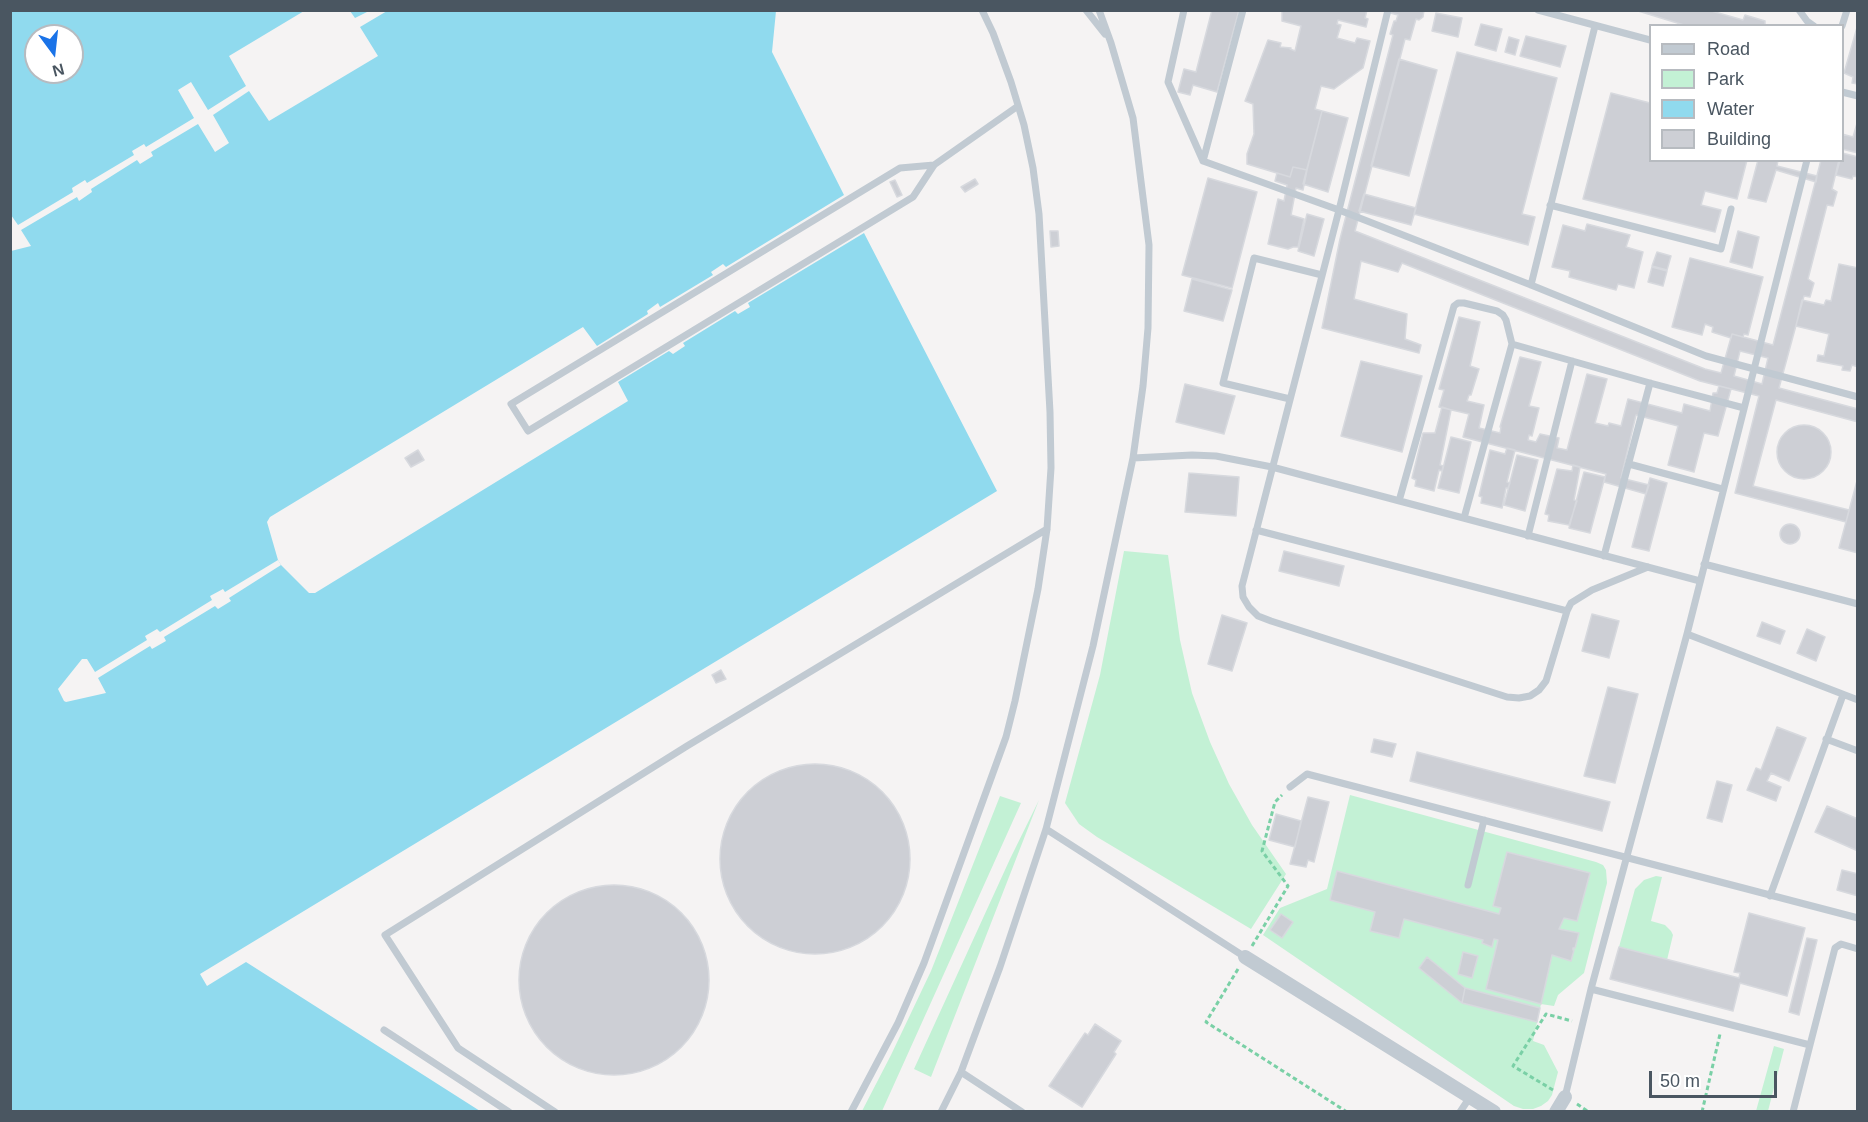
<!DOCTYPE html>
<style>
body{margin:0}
#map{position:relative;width:1868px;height:1122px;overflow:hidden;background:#f5f3f3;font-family:Arial,sans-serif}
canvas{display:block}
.frame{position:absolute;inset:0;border:12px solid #4a5661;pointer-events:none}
.legend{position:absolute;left:1649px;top:24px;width:195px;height:138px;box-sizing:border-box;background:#fff;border:2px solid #b7bbc0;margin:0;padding:8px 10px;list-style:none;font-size:18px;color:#4a5661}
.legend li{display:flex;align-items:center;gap:12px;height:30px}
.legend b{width:30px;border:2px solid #b7bbc0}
.north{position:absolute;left:24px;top:24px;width:60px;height:60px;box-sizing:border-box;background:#fff;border:2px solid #b7bbc0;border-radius:50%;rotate:165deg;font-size:16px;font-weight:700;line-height:24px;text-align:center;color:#4a5661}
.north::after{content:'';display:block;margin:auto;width:21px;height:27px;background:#1a73e8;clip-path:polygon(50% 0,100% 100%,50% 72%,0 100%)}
.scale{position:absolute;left:1649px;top:1071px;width:128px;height:27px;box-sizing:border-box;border:3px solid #4a5661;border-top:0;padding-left:8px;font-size:18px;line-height:21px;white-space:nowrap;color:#4a5661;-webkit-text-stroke:4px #fff;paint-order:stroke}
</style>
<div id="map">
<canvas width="1868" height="1122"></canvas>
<div class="frame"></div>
<ul class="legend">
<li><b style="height:8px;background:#c1cad2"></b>Road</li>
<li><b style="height:16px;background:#c3f1d5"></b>Park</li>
<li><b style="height:16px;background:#90daee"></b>Water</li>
<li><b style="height:16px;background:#cdcfd5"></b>Building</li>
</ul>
<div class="north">N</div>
<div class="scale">50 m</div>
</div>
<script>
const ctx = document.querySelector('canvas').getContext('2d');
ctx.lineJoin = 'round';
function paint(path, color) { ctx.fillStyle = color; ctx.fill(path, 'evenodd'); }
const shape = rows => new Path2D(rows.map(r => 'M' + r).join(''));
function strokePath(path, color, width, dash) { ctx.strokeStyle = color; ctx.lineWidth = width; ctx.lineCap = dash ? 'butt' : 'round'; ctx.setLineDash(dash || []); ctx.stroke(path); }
const green = shape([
 [1124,551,1168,555,1180,640,1192,693,1210,742,1229,784,1252,825,1286,874,1251,929,1097,837,1079,824,1065,803,1100,675],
 [1350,795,1596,862,1603,865,1606,870,1607,883,1584,973,1558,995,1554,1006,1541,1004,1533,1041,1544,1045,1558,1072,1552,1095,1548,1101,1541,1106,1533,1109,1523,1109,1514,1106,1263,935,1280,908,1327,889],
 [1000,796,1021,803,882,1111,862,1111,891,1055,931,971],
 [1039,800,931,1077,914,1069,1010,859],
 [1656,876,1662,877,1651,921,1665,925,1671,931,1673,935,1667,960,1619,947,1635,889,1644,880],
 [1774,1046,1784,1049,1768,1111,1756,1111]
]);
const water = shape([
 [10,11,776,11,772,52,844,195,726,267,723,264,711,272,713,275,660,307,658,303,647,311,648,314,597,346,583,327,270,517,267,522,278,560,281,565,309,593,315,593,628,401,618,382,669,351,673,354,685,346,683,343,735,311,738,314,750,307,748,303,864,233,997,491,200,974,207,986,246,962,480,1111,11,1111],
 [36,36,72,36,72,72,36,72]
]);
const pier = shape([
 [304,11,350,11,355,18,369,11,387,11,360,27,378,56,269,121,249,91,213,115,229,143,215,152,198,124,151,152,153,156,140,164,137,160,91,189,92,192,79,201,77,197,21,230,31,246,11,251,11,215,18,225,73,192,72,188,85,180,87,183,134,155,132,151,144,144,146,147,194,118,178,90,191,82,208,110,246,86,229,56],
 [278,560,281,565,229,598,231,601,218,609,215,606,164,637,166,641,152,649,150,646,98,678,106,693,66,702,64,701,58,689,82,659,87,659,95,672,147,640,145,636,157,629,160,632,212,600,210,596,223,589,225,592]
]);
const building = shape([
 [1212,10,1239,10,1217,92,1193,85,1190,95,1178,92,1184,69,1196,72,1212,10],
 [1282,10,1367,10,1365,18,1368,19,1366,27,1338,20,1337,24,1341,25,1337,38,1355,43,1357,38,1370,41,1363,68,1334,89,1321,86,1315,109,1322,111,1307,170,1293,167,1290,177,1247,164,1247,154,1254,134,1253,104,1245,101,1268,40,1281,43,1280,47,1291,48,1290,49,1295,51,1301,26,1282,21,1282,10],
 [1379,10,1424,10,1423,17,1419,20,1416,19,1410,40,1405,39,1355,231,1705,369,1721,373,1732,334,1773,345,1821,160,1839,160,1832,189,1837,192,1833,206,1827,205,1808,279,1814,283,1810,297,1804,296,1779,388,1858,409,1858,422,1776,400,1753,486,1849,510,1846,522,1735,493,1759,396,1700,381,1402,263,1398,272,1361,261,1354,299,1407,314,1405,339,1421,345,1419,353,1322,328,1340,239,1393,35,1390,34,1394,21,1396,21,1398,15,1379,10],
 [1740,351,1768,358,1762,384,1734,376,1740,351],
 [1635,10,1708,10,1743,20,1745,15,1765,21,1765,26,1687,26,1635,10],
 [1436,13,1462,18,1458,37,1432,31,1436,13],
 [1481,24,1502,29,1496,51,1475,45,1481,24],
 [1858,24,1858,84,1852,83,1853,77,1844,73,1858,24],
 [1526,36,1566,46,1560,67,1520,56,1526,36],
 [1509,37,1519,40,1515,55,1505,52,1509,37],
 [1457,52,1557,78,1522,214,1535,217,1528,245,1414,214,1457,52],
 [1399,59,1437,70,1409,176,1371,166,1399,59],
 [1611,93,1650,103,1650,160,1747,160,1737,199,1705,191,1701,205,1721,210,1715,232,1583,199,1611,93],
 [1322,111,1348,118,1328,192,1303,184,1322,111],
 [1858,120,1858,153,1842,149,1842,134,1853,137,1858,120],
 [1842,153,1858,157,1858,177,1853,176,1852,179,1836,175,1840,160,1842,160,1842,153],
 [1758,160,1778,160,1777,166,1817,176,1816,182,1776,170,1766,202,1748,198,1758,160],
 [1293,167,1307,170,1303,190,1296,188,1291,215,1304,219,1298,247,1293,247,1288,249,1268,244,1278,199,1284,201,1287,185,1275,181,1277,173,1290,177,1293,167],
 [1208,178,1257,192,1232,288,1182,275,1208,178],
 [975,179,978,184,965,192,961,187,975,179],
 [895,180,902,195,897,197,890,182,895,180],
 [1364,194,1416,208,1411,225,1359,211,1364,194],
 [1307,214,1324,219,1314,256,1298,251,1307,214],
 [1587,224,1630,235,1626,247,1643,252,1634,288,1618,284,1616,290,1569,277,1570,271,1552,267,1563,225,1585,231,1587,224],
 [1050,231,1058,231,1059,246,1051,247,1050,231],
 [1738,231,1759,237,1752,268,1730,262,1738,231],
 [1657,252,1671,256,1667,270,1652,266,1657,252],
 [1690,258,1763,277,1748,335,1744,334,1743,337,1732,334,1731,338,1712,332,1713,327,1705,324,1702,335,1672,327,1690,258],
 [1839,264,1858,268,1858,367,1852,365,1850,371,1842,370,1843,366,1817,361,1818,355,1824,356,1829,334,1796,326,1802,300,1824,305,1826,300,1831,301,1839,264],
 [1652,267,1667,271,1663,286,1648,282,1652,267],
 [1192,279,1232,290,1223,321,1184,311,1192,279],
 [1459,317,1480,322,1470,366,1479,369,1471,395,1469,395,1467,401,1484,405,1479,428,1500,433,1501,427,1500,427,1520,357,1541,362,1529,406,1539,408,1532,436,1529,435,1528,440,1536,442,1540,434,1559,438,1557,448,1567,450,1587,374,1607,379,1595,423,1608,426,1609,423,1621,426,1628,399,1682,413,1684,404,1710,411,1713,393,1717,393,1719,386,1731,389,1718,436,1704,433,1694,472,1668,465,1678,426,1636,415,1621,478,1649,485,1646,494,1604,482,1606,474,1463,437,1469,414,1439,407,1444,390,1439,389,1459,317],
 [1361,361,1422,376,1402,452,1341,436,1361,361],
 [1185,384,1235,396,1224,434,1176,422,1185,384],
 [1442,407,1451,410,1440,465,1443,466,1442,471,1439,470,1434,491,1415,486,1416,480,1412,478,1423,433,1435,433,1442,407],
 '1777 452a27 27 0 1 1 54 0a27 27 0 1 1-54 0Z',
 [1451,437,1471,442,1459,493,1438,488,1451,437],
 [1507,448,1515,450,1507,482,1510,483,1508,488,1506,488,1502,508,1481,503,1482,497,1479,496,1490,450,1505,454,1507,448],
 [418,450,424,460,411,467,405,458,418,450],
 [1517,455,1538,460,1525,511,1504,505,1517,455],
 [1573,465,1580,467,1574,500,1577,501,1569,525,1548,521,1549,515,1545,514,1557,469,1572,471,1573,465],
 [1584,472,1605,477,1590,533,1569,528,1584,472],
 [1189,473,1239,477,1236,516,1185,512,1189,473],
 [1858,477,1858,553,1839,548,1858,477],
 [1650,478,1667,483,1649,551,1632,547,1650,478],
 '1780 534a10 10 0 1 1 20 0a10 10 0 1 1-20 0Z',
 [1284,551,1344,566,1339,586,1279,571,1284,551],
 [1592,614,1619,621,1609,658,1582,651,1592,614],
 [1222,615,1247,623,1232,671,1208,664,1222,615],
 [1762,622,1785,631,1780,644,1757,636,1762,622],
 [1807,629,1825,637,1816,661,1797,653,1807,629],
 [721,670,726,679,716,683,712,675,721,670],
 [1608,687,1638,694,1615,783,1584,776,1608,687],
 [1777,727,1806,738,1789,781,1771,773,1767,781,1781,787,1776,801,1747,790,1756,768,1761,770,1777,727],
 [1374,739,1396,744,1392,757,1371,752,1374,739],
 [1417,752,1610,802,1602,831,1410,781,1417,752],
 '720 859a95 95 0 1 1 190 0a95 95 0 1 1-190 0Z',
 [1717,781,1732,785,1722,822,1707,818,1717,781],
 [1308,797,1329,802,1314,862,1308,860,1306,867,1290,864,1308,797],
 [1827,806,1858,819,1858,851,1815,832,1827,806],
 [1276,814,1301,821,1295,847,1269,840,1276,814],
 [1507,852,1590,873,1577,921,1564,918,1559,929,1579,933,1575,948,1573,948,1573,950,1574,950,1571,961,1552,955,1541,1004,1486,989,1498,940,1494,939,1492,947,1482,943,1483,940,1404,919,1399,938,1370,931,1375,912,1330,900,1337,871,1499,914,1501,908,1493,906,1507,852],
 [1842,870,1858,874,1858,896,1837,890,1842,870],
 '519 980a95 95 0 1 1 190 0a95 95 0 1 1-190 0Z',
 [1749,913,1805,928,1787,996,1740,983,1733,1011,1610,979,1619,947,1739,978,1740,973,1734,972,1749,913],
 [1281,914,1293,922,1282,938,1270,930,1281,914],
 [1807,938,1817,940,1799,1015,1789,1012,1807,938],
 [1463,952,1478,956,1472,978,1458,974,1463,952],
 [1427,957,1465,988,1462,1003,1419,968,1427,957],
 [1465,988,1540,1008,1537,1022,1462,1003,1465,988],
 [1095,1024,1121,1041,1114,1052,1116,1054,1082,1107,1049,1086,1085,1033,1088,1035,1095,1024]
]);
const path = shape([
 [1252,946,1288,886,1262,851,1275,802,1282,795],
 [1238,969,1206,1022,1347,1112],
 [1553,1090,1513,1066,1546,1014,1572,1021],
 [1577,1104,1589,1112],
 [1702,1112,1720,1034]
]);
const lane = shape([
 [1086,10,1105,34],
 [1184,10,1168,82,1203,161,1339,210,1531,285,1706,356,1858,397],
 [1388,10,1339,210,1242,586,1243,597,1249,607,1258,616,1271,621,1507,697,1519,698,1530,696,1539,690,1546,681,1567,611,1571,603,1592,590,1648,567],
 [1538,10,1650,40],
 [1799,10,1807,21,1814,26],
 [1842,26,1847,10],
 [1842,92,1858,96],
 [1203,161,1243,10],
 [934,165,900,168,511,404,528,431,913,197,934,165,1018,106],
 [1550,205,1721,249,1731,209],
 [1531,285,1595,26],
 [1512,344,1650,383,1744,408],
 [1290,399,1223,383,1254,258,1322,275],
 [1133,458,1192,455,1216,456,1272,467,1700,581],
 [1629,464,1722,489],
 [1399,501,1454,306,1458,303,1464,303,1497,311,1503,315,1506,320,1512,344,1464,518],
 [1256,530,1567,611],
 [1528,536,1572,361],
 [1604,556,1650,383],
 [1704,564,1858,604],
 [1687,634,1858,700],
 [1826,739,1858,751],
 [1290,787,1307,774,1858,918],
 [1046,829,1245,957],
 [1468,885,1484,820],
 [1770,896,1843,695],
 [1591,989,1810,1045,1793,1112],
 [384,1030,509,1112],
 [1810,1045,1835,948,1841,944,1858,949],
 [961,1072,1022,1112],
 [1565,1097,1591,989,1687,634,1807,160],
 [555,1112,458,1048,385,935,687,746,1047,529],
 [851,1112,898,1023,924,963,1006,737,1015,701,1038,589,1047,529,1051,468,1050,412,1039,214,1033,168,1024,125,1011,82,993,33,982,10],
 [941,1112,961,1072,1000,967,1046,829,1093,646,1133,458,1143,386,1148,328,1149,245,1133,118,1111,43,1099,10],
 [1460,1112,1470,1097]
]);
const street = shape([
 [1245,957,1494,1112],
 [1556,1112,1565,1097]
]);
paint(green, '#c3f1d5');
paint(water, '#90daee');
paint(pier, '#f5f3f3');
paint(building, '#cdcfd5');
strokePath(building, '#d7d9de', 1.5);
strokePath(path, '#7ad0a6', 3, [4.5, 3]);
strokePath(lane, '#c1cad2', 7);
strokePath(street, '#c1cad2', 14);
</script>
